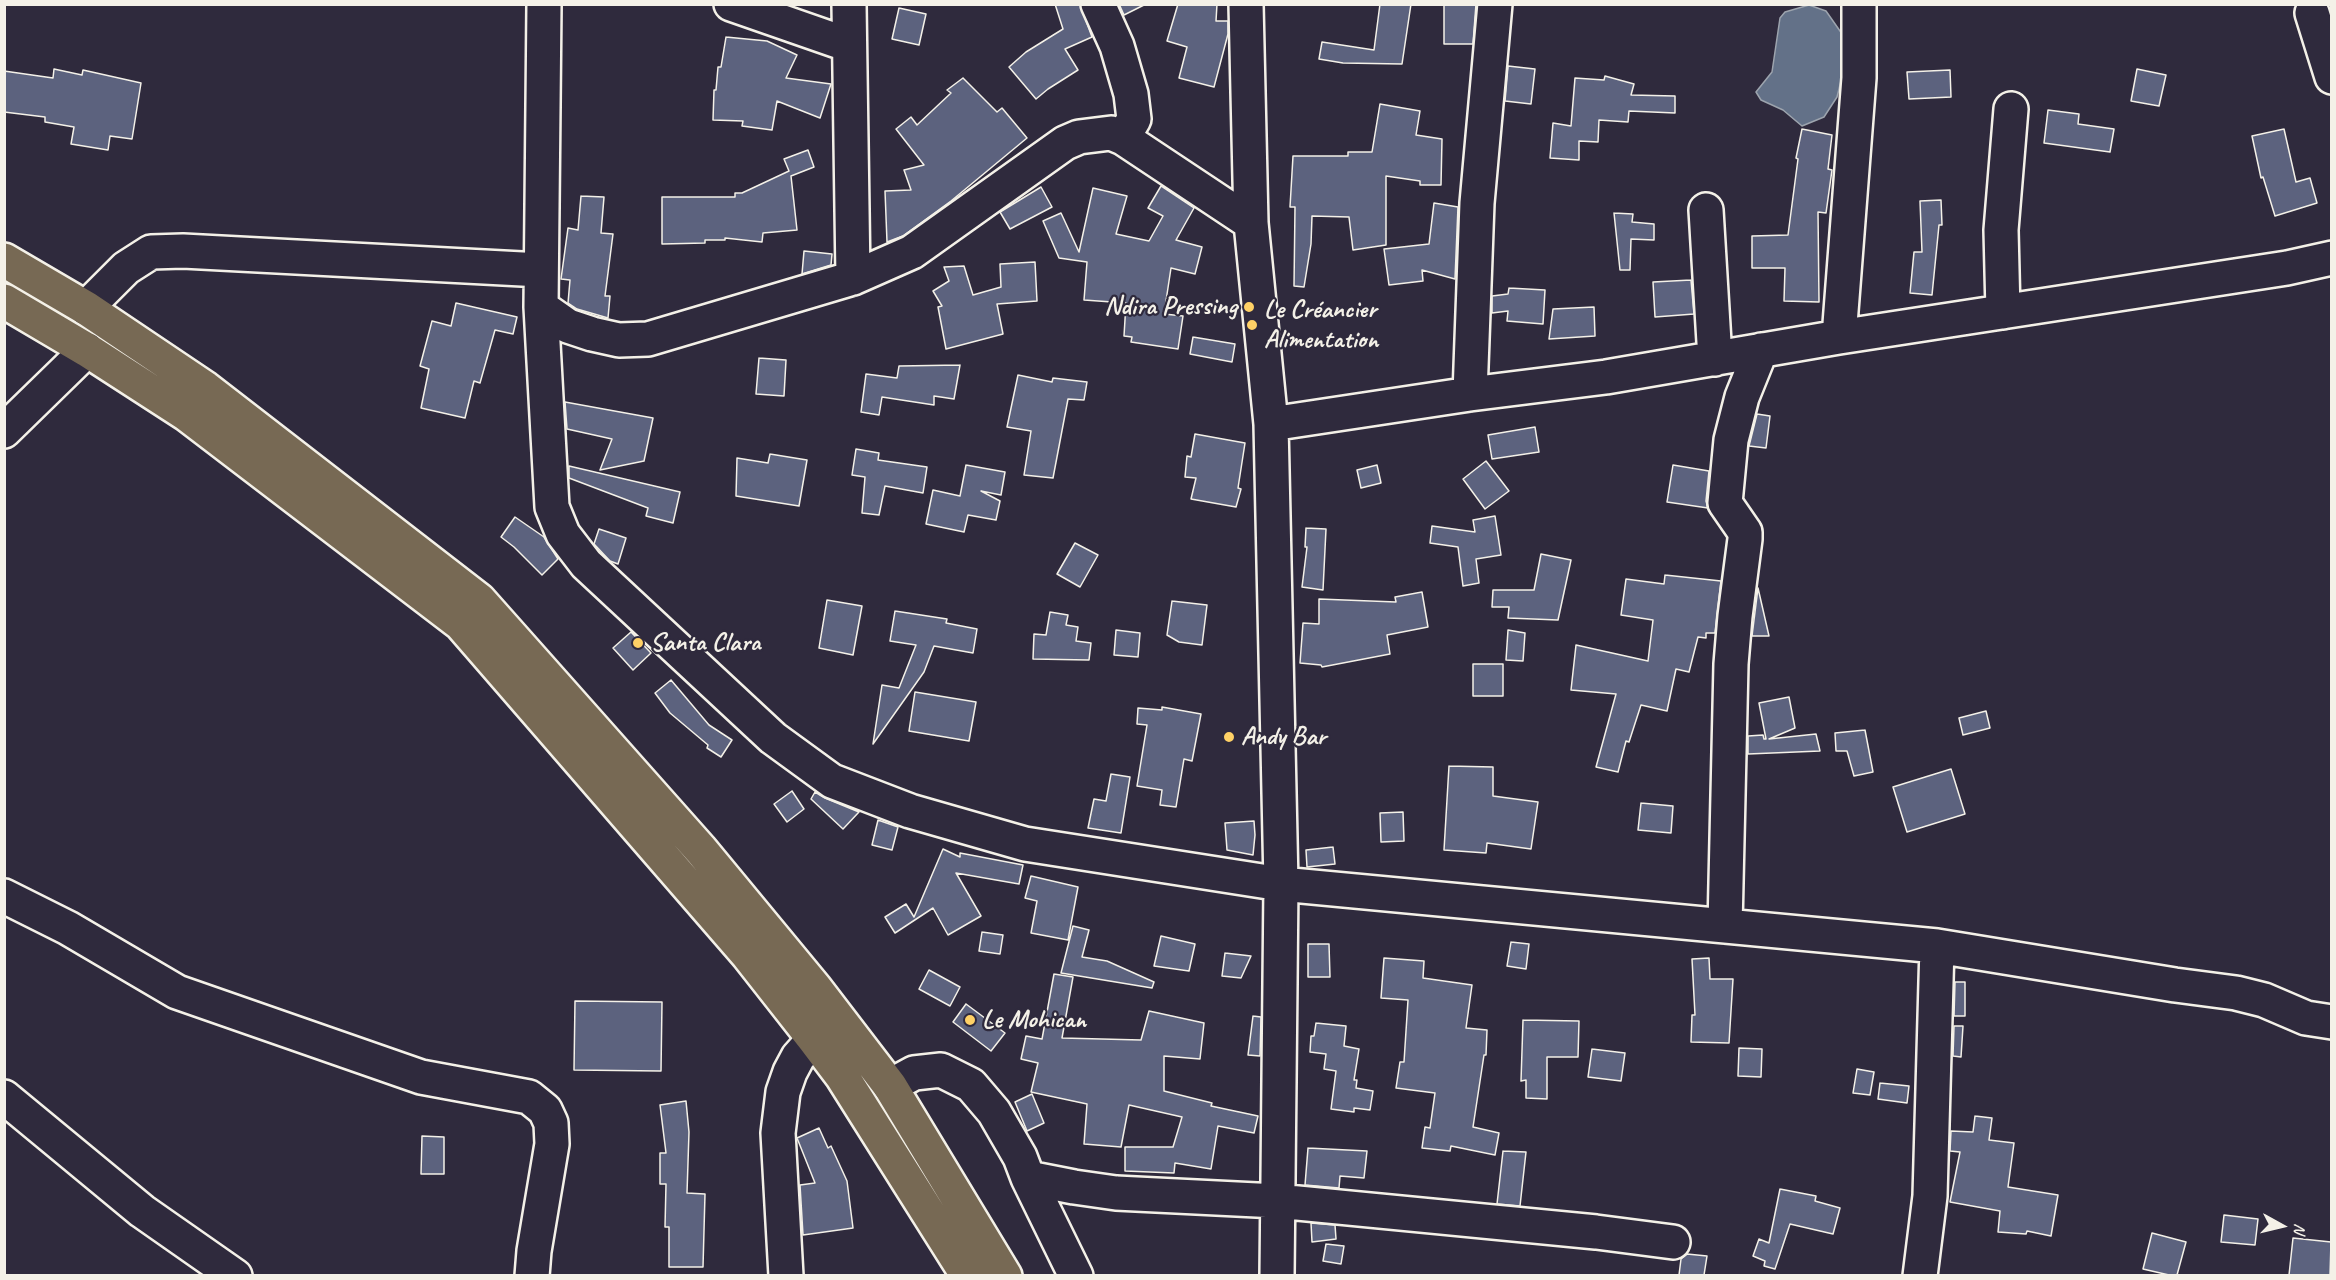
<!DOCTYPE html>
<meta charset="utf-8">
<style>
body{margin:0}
#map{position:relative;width:2336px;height:1280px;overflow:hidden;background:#2f2a3d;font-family:Caveat,sans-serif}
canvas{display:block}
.frame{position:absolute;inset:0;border:6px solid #f4f1e8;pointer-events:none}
.north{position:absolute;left:2252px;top:1196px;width:60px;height:60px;-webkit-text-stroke:4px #2f2a3d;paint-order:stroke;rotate:98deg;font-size:16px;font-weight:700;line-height:24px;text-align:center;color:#f4f1e8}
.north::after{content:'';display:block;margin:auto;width:21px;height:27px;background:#f4f1e8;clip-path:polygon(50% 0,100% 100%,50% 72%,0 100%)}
</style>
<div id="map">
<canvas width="2336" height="1280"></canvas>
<div class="frame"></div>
<div class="north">N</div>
</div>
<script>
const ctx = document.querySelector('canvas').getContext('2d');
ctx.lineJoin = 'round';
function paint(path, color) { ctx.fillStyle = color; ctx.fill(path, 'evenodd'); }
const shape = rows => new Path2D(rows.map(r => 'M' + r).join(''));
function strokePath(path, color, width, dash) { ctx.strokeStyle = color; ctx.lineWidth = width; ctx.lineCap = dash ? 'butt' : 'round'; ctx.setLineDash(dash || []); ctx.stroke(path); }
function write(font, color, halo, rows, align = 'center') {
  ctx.font = font + ' Caveat,sans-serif'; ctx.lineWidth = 4.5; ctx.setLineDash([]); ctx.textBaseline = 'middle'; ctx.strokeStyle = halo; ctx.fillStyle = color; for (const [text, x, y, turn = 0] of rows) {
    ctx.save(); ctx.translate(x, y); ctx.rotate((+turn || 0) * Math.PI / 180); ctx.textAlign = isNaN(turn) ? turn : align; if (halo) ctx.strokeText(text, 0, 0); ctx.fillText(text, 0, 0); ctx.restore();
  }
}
const water = shape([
 [1809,5,1826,11,1854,51,1853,59,1841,81,1837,97,1824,117,1802,126,1783,110,1761,100,1756,92,1772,72,1780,18,1785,12,1809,5]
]);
const building = shape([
 [1055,4,1080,4,1092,37,1065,49,1078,70,1048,89,1036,99,1009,67,1026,52,1063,29,1055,4],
 [1119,4,1146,4,1124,15,1119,4],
 [1178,4,1217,4,1216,21,1228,21,1228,34,1214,87,1179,78,1187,47,1167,41,1178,4],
 [1380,4,1411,4,1402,64,1343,63,1319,59,1322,42,1374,50,1380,4],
 [1444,4,1476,4,1473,44,1444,44,1444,4],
 [899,8,926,14,919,45,892,39,899,8],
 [726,37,767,41,797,55,786,78,831,84,820,118,777,101,772,130,742,126,743,121,713,120,714,90,716,90,718,67,721,67,726,37],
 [1508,66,1535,69,1531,104,1505,101,1508,66],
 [54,69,82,75,83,70,141,83,132,139,110,136,108,150,71,144,74,127,45,122,45,117,4,112,4,71,53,78,54,69],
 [2137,69,2166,75,2159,106,2131,101,2137,69],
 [1950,70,1951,97,1909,99,1907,72,1950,70],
 [1605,76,1634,84,1631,95,1675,96,1675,113,1629,111,1628,122,1599,120,1598,142,1579,141,1579,160,1550,158,1553,123,1571,126,1575,78,1604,80,1605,76],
 [963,78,997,112,1002,108,1027,138,951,201,903,236,887,242,885,191,911,190,904,170,924,165,896,129,911,117,917,125,951,93,947,90,963,78],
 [1380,104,1420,111,1416,135,1442,139,1441,185,1420,185,1420,181,1386,176,1386,245,1353,250,1349,217,1312,216,1311,244,1304,287,1294,286,1295,207,1290,207,1293,156,1348,156,1348,152,1372,152,1380,104],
 [2048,110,2079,114,2078,124,2114,129,2110,152,2044,143,2048,110],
 [1802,129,1832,135,1828,169,1832,170,1826,213,1818,212,1819,302,1784,301,1785,268,1752,268,1752,236,1788,235,1798,159,1796,158,1802,129],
 [2284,129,2296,182,2310,178,2317,203,2275,216,2263,177,2261,178,2252,136,2284,129],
 [808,150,814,167,791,176,797,230,763,233,762,242,725,238,725,240,705,240,705,243,662,244,662,197,735,197,735,193,742,193,789,171,784,159,808,150],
 [1161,186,1194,208,1176,240,1202,247,1195,274,1171,268,1164,314,1183,316,1178,349,1131,342,1132,337,1124,336,1126,303,1084,300,1087,262,1059,258,1043,221,1061,213,1079,252,1093,188,1127,196,1116,234,1149,241,1163,216,1148,208,1161,186],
 [1041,187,1052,207,1010,229,1000,212,1041,187],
 [581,196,604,197,601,233,613,234,605,296,610,296,608,318,577,309,568,303,570,280,561,279,568,228,578,230,581,196],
 [1941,200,1942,225,1939,225,1932,295,1910,293,1914,252,1922,252,1920,201,1941,200],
 [1434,203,1458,207,1455,279,1422,270,1423,281,1389,285,1384,249,1429,244,1434,203],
 [1614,213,1633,214,1632,222,1654,224,1654,240,1631,239,1630,270,1620,270,1614,213],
 [804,251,832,254,831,265,802,274,804,251],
 [1035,262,1037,301,997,304,1003,334,946,349,938,307,942,306,933,291,949,281,944,267,964,266,973,295,1001,287,1000,264,1035,262],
 [1691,280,1694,314,1655,317,1653,282,1691,280],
 [1509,288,1545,290,1543,324,1507,321,1508,311,1492,313,1492,296,1508,294,1509,288],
 [456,303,517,317,513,334,495,330,480,383,474,381,465,418,421,408,429,369,420,366,432,321,451,326,456,303],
 [1594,307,1595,336,1549,339,1553,309,1594,307],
 [1193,337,1235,344,1232,362,1190,354,1193,337],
 [759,358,786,360,784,396,756,394,759,358],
 [960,365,954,399,934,396,934,405,882,397,879,415,861,412,866,374,897,378,899,366,960,365],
 [1018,375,1052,382,1053,378,1087,382,1084,400,1068,399,1053,478,1024,475,1031,431,1007,427,1018,375],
 [565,402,653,418,644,461,600,470,612,439,567,429,565,402],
 [1757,414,1770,416,1766,448,1749,446,1757,414],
 [1535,427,1539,452,1492,459,1488,435,1535,427],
 [1195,434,1245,443,1238,488,1241,489,1236,507,1191,499,1196,478,1185,477,1187,456,1191,457,1195,434],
 [856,449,879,453,878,460,927,467,923,493,885,486,879,515,862,513,865,477,852,475,856,449],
 [770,454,807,460,799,506,736,496,737,458,768,463,770,454],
 [1486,461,1509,491,1485,509,1463,479,1486,461],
 [966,465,1005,472,1001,495,981,491,1000,501,996,520,968,515,964,532,926,524,933,490,960,496,966,465],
 [1377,465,1381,483,1361,488,1357,470,1377,465],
 [1673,465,1709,471,1706,501,1708,508,1667,502,1673,465],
 [569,466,680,492,673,523,646,516,648,508,569,478,569,466],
 [1495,516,1501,555,1476,559,1479,583,1463,586,1458,547,1430,543,1432,526,1475,532,1473,520,1495,516],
 [515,517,544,537,558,559,542,575,514,547,501,537,515,517],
 [1306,528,1326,529,1323,590,1302,587,1307,547,1305,547,1306,528],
 [599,529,626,538,618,564,610,561,594,544,599,529],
 [1075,543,1098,555,1080,587,1057,574,1075,543],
 [1541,554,1571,560,1558,620,1508,618,1509,607,1492,607,1493,590,1534,590,1541,554],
 [1665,575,1721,581,1715,633,1706,633,1706,638,1698,637,1689,672,1676,669,1667,711,1641,705,1629,742,1626,741,1618,772,1596,767,1616,694,1571,690,1576,645,1648,661,1653,620,1621,615,1626,579,1664,584,1665,575],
 [1758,588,1769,636,1752,636,1758,588],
 [1422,592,1428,627,1387,635,1390,654,1322,667,1321,665,1300,663,1303,623,1319,624,1319,599,1396,602,1395,597,1422,592],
 [827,600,862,606,853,655,819,648,827,600],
 [1172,601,1207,605,1202,645,1179,642,1167,635,1172,601],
 [895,611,947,619,946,623,977,629,973,653,934,646,924,672,873,744,882,685,899,688,916,645,890,641,895,611],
 [1050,612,1068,615,1066,625,1078,627,1076,641,1091,643,1089,660,1033,659,1034,634,1046,635,1050,612],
 [1116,630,1140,633,1138,657,1114,655,1116,630],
 [1508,630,1525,633,1523,661,1506,660,1508,630],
 [631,632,651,653,633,670,613,648,631,632],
 [1473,664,1503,664,1503,696,1473,696,1473,664],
 [671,680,709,725,732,740,721,757,707,748,708,745,670,713,655,693,671,680],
 [915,692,976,702,969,741,909,731,915,692],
 [1789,697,1795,728,1769,739,1816,734,1820,751,1748,754,1748,736,1763,735,1764,739,1766,739,1759,703,1789,697],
 [1162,707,1201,714,1192,761,1184,759,1176,807,1160,805,1162,790,1137,786,1147,725,1137,724,1138,708,1162,710,1162,707],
 [1986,711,1990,728,1963,735,1959,718,1986,711],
 [1865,730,1873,772,1854,776,1847,751,1836,751,1835,733,1865,730],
 [1449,766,1493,767,1493,796,1538,802,1531,849,1487,843,1486,853,1444,850,1449,766],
 [1951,769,1965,814,1907,832,1893,787,1951,769],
 [1111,774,1130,777,1121,833,1088,828,1094,799,1106,801,1111,774],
 [792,791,804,809,787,822,774,804,792,791],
 [815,792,825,798,859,812,843,829,811,799,815,792],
 [1641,803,1673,806,1671,833,1638,830,1641,803],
 [1403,812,1404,841,1381,842,1380,813,1403,812],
 [878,820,898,827,892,850,872,845,878,820],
 [1254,821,1255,835,1253,855,1227,850,1225,823,1254,821],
 [1333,847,1335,864,1307,867,1306,850,1333,847],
 [943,849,960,857,960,853,1023,865,1019,884,956,873,981,916,948,935,933,908,895,933,885,917,906,904,914,917,943,849],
 [1031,876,1078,887,1068,940,1031,933,1037,901,1025,898,1031,876],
 [1073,926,1089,930,1082,957,1107,961,1154,982,1152,988,1061,973,1073,926],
 [982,932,1003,935,1000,954,979,951,982,932],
 [1161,936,1195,944,1189,971,1154,966,1161,936],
 [1511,942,1529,944,1526,969,1507,966,1511,942],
 [1308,944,1329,944,1330,977,1308,977,1308,944],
 [1225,953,1251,956,1241,978,1222,976,1225,953],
 [1384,958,1424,961,1423,978,1472,985,1466,1028,1487,1030,1486,1055,1484,1055,1473,1127,1499,1133,1495,1155,1451,1146,1450,1151,1422,1148,1425,1127,1430,1128,1435,1093,1396,1088,1400,1062,1404,1062,1408,1000,1381,998,1384,958],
 [1709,958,1710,979,1733,979,1729,1043,1691,1042,1692,1015,1695,1015,1692,959,1709,958],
 [929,970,960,987,950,1006,919,989,929,970],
 [1054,974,1073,977,1062,1038,1141,1040,1149,1011,1204,1023,1200,1059,1164,1056,1164,1091,1212,1103,1211,1106,1258,1116,1254,1133,1218,1126,1211,1169,1175,1163,1174,1173,1125,1171,1125,1147,1173,1147,1182,1117,1129,1105,1121,1147,1084,1144,1087,1104,1031,1092,1038,1063,1021,1059,1026,1036,1042,1039,1054,974],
 [1955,982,1965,982,1965,1016,1954,1016,1955,982],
 [575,1001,662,1002,661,1071,574,1070,575,1001],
 [966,1004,1005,1033,991,1051,953,1022,966,1004],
 [1253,1016,1261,1017,1260,1056,1248,1055,1253,1016],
 [1523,1020,1579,1021,1578,1057,1547,1057,1547,1099,1526,1098,1526,1080,1521,1081,1523,1020],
 [1316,1023,1346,1026,1344,1046,1359,1049,1354,1080,1357,1080,1356,1088,1373,1091,1370,1110,1354,1108,1354,1112,1331,1109,1336,1071,1324,1069,1326,1054,1310,1052,1311,1036,1314,1036,1316,1023],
 [1954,1026,1963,1026,1961,1057,1953,1056,1954,1026],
 [1739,1048,1762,1049,1761,1077,1738,1076,1739,1048],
 [1592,1049,1625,1053,1621,1081,1588,1077,1592,1049],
 [1857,1069,1874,1072,1870,1095,1853,1093,1857,1069],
 [1880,1083,1909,1086,1907,1103,1878,1099,1880,1083],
 [1032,1094,1044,1123,1027,1131,1015,1102,1032,1094],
 [686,1101,689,1132,687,1193,705,1194,703,1267,669,1267,669,1227,665,1227,666,1184,660,1184,660,1153,666,1153,660,1105,686,1101],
 [1975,1116,1992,1118,1989,1140,2014,1143,2008,1187,2058,1195,2051,1236,2027,1231,2026,1234,1998,1232,2000,1211,1950,1202,1960,1152,1950,1151,1951,1131,1973,1132,1975,1116],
 [819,1128,828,1148,831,1146,847,1181,853,1228,803,1235,800,1185,815,1183,797,1138,819,1128],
 [422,1136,444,1137,444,1174,421,1174,422,1136],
 [1308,1148,1367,1151,1364,1178,1340,1176,1339,1188,1305,1185,1308,1148],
 [1503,1151,1526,1152,1520,1206,1497,1204,1503,1151],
 [1780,1189,1816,1196,1815,1201,1840,1208,1833,1234,1790,1224,1775,1269,1764,1266,1765,1261,1753,1256,1759,1239,1769,1243,1780,1189],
 [2224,1215,2258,1219,2255,1245,2221,1242,2224,1215],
 [1311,1223,1335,1225,1336,1239,1312,1242,1311,1223],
 [2152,1233,2186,1242,2177,1275,2169,1275,2143,1269,2152,1233],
 [2293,1238,2331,1242,2330,1275,2289,1275,2293,1238],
 [1326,1244,1344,1246,1341,1264,1323,1261,1326,1244],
 [1687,1254,1707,1256,1704,1275,1679,1275,1681,1259,1687,1254]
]);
const minor = shape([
 [544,4,541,307,552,507,563,534,586,564,773,738,832,781,910,811,1025,844,1281,884,1937,946,2175,985,2236,993,2264,1000,2306,1018,2332,1022],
 [731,4,849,45],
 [849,4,853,278],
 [1098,4,1117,46,1131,94,1134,119,1123,138],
 [1246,4,1251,223,1271,424,1281,884,1277,1276],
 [2312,13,2332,77],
 [1706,210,1715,359],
 [541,307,568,326,592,334,619,340,648,339,853,278,912,252,1065,143,1079,137,1111,133,1123,138,1251,223],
 [86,308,126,268,151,252,183,251,541,270],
 [2003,312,2001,230,2011,109],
 [1839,337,1859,78,1859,4],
 [1470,394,1477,203,1495,4],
 [1271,424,1470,394,1606,377,1839,337,2287,268,2332,258],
 [4,431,87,350],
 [4,896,68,928,177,992,421,1077,529,1097,545,1110,551,1123,552,1144,534,1251,532,1276],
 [1725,926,1731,664,1735,616,1745,539,1745,532,1725,503,1731,440,1742,397,1761,350],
 [890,1086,914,1073,941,1070,971,1085,994,1112,1020,1157,1028,1178,1074,1187,1116,1193,1277,1201,1596,1232,1673,1242],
 [4,1097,142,1211,235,1276],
 [1028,1178,1076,1276],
 [786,1276,778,1133,783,1092,790,1072,798,1057,814,1039],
 [1920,1276,1930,1196,1937,946]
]);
const major = shape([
 [4,260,86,308,205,388,479,600,701,850,815,988,890,1086,1005,1276],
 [4,301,87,350,186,414,461,624,748,955,814,1039,842,1076,968,1276]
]);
const markers = [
 [1249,307,6,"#ffd166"],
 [1252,325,6,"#ffd166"],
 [638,643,6,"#ffd166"],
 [1229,737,6,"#ffd166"],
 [970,1020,6,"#ffd166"]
];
const poiNames = [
 ["Ndira Pressing",1237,307,"right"],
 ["Le Créancier",1264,310],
 ["Alimentation",1264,340],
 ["Santa Clara",650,643],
 ["Andy Bar",1241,737],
 ["Le Mohican",982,1020]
];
paint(water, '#637188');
strokePath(water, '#9da4ae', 1.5);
paint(building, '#5c627e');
strokePath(building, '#f4f1e8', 1.5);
strokePath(minor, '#f4f1e8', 38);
strokePath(major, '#f4f1e8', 38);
strokePath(minor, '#2f2a3d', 33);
strokePath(major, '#776954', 33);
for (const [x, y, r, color] of markers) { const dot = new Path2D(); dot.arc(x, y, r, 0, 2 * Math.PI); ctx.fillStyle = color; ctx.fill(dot); strokePath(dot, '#2f2a3d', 2); }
write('bold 26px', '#f4f1e8', '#2f2a3d', poiNames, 'left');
</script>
